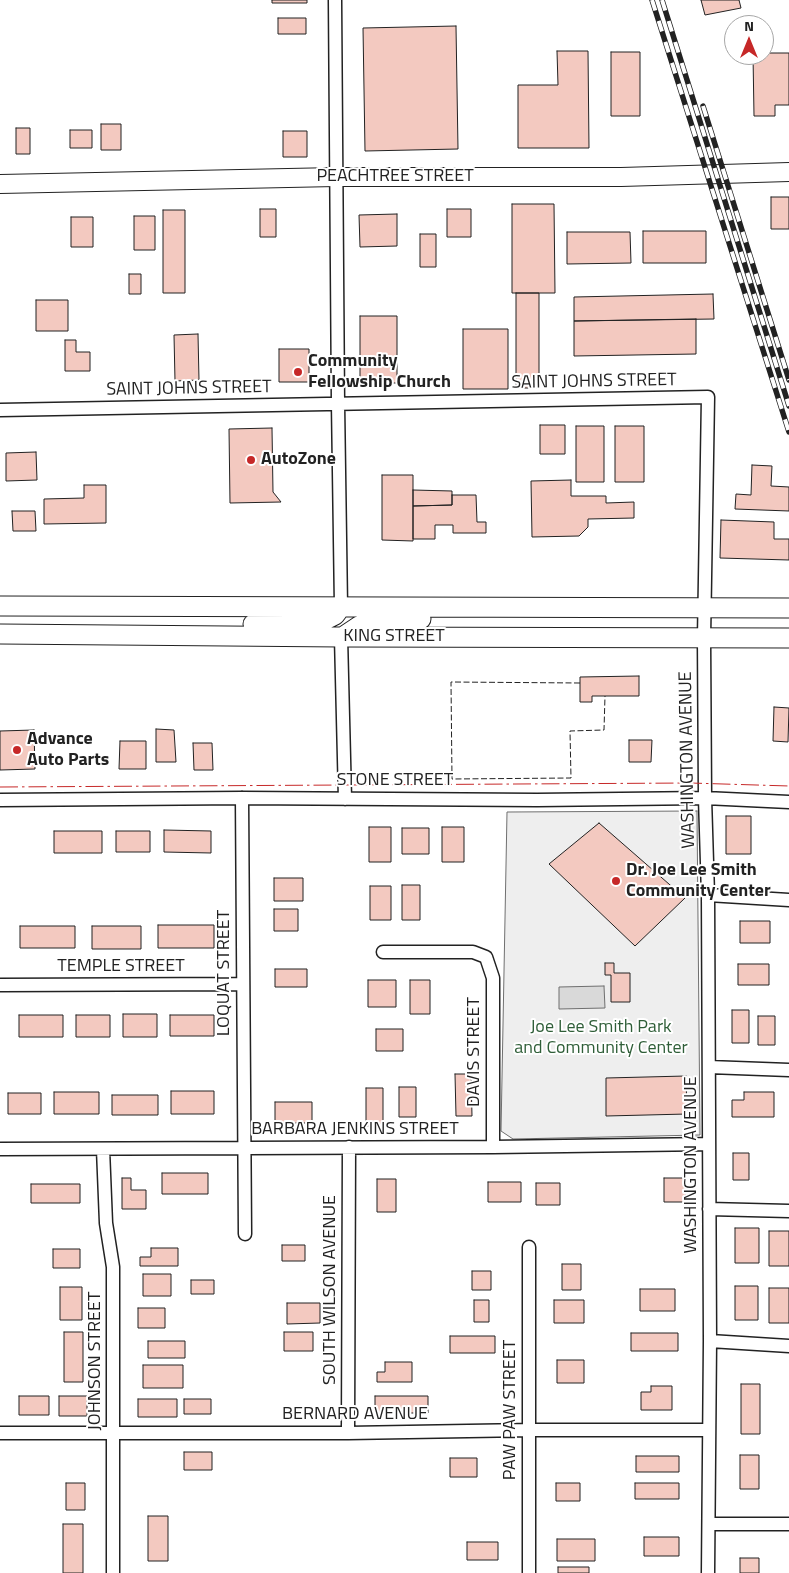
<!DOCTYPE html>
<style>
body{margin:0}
#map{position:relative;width:789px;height:1573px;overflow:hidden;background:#fff;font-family:"Titillium Web",sans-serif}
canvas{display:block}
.north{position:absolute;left:724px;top:15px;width:50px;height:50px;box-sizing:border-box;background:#fff;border:1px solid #a7a7a7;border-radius:50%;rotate:0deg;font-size:14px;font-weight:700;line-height:20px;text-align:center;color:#222}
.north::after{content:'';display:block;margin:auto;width:18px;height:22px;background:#c62828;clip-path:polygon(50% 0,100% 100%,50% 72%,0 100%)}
</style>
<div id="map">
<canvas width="789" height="1573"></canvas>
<div class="north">N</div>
</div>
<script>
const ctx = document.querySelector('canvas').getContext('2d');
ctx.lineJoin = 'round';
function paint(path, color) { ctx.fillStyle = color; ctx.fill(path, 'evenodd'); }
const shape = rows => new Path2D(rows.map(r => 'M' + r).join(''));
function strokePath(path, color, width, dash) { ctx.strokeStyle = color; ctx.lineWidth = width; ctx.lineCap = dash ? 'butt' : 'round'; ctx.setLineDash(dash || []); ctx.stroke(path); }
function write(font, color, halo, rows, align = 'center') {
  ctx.font = font + ' "Titillium Web",sans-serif'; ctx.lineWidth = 4; ctx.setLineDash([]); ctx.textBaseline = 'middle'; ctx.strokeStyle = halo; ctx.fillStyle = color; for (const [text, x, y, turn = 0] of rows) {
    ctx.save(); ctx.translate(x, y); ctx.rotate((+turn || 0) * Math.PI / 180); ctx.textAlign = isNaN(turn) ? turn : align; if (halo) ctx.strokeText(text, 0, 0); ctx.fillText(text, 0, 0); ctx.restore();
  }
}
const green = shape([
 [697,811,700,1135,513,1139,501,1131,507,812,697,811]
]);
const water = shape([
 [604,986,605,1008,559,1009,559,987,604,986]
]);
const building = shape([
 [272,0,307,0,307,3,272,3,272,0],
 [701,0,739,0,741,8,705,15,701,0],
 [278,18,306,18,306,34,278,34,278,18],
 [456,26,458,149,365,151,363,28,456,26],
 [557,51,588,51,589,148,518,148,518,85,558,85,557,51],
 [611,52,640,52,640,116,611,116,611,52],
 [764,53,789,53,789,105,775,105,775,116,754,116,753,55,764,55,764,53],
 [101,124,121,124,121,150,101,150,101,124],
 [16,128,30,128,30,154,16,154,16,128],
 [70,130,92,130,92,148,70,148,70,130],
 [283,131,307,131,307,157,283,157,283,131],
 [771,197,789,197,789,229,771,229,771,197],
 [512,204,554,204,555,293,512,293,512,204],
 [260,209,276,209,276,237,260,237,260,209],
 [447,209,471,209,471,237,447,237,447,209],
 [163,210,185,210,185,293,163,293,163,210],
 [397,214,397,246,360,247,359,215,397,214],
 [134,216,155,216,155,250,134,250,134,216],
 [71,217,93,217,93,247,71,247,71,217],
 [643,231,706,231,706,263,643,263,643,231],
 [567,232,630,232,631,263,567,264,567,232],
 [420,234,436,234,436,267,420,267,420,234],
 [129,274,141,274,141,294,129,294,129,274],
 [516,293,539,293,539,388,516,388,516,293],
 [713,294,714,319,574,321,574,297,713,294],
 [36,300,68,300,68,331,36,331,36,300],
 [360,316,397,316,397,383,360,383,360,316],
 [696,319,696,354,574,356,574,321,696,319],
 [463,329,508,329,508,389,463,389,463,329],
 [198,334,199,380,175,381,174,335,198,334],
 [65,340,76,340,76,352,90,352,90,371,65,371,65,340],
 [279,349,309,349,309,382,279,382,279,349],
 [540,425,565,425,565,454,540,454,540,425],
 [576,426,604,426,604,482,576,482,576,426],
 [615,426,644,426,644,482,615,482,615,426],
 [272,428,273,492,281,502,230,503,229,429,272,428],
 [36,452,37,480,6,481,6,453,36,452],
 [752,465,772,466,771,486,789,487,789,511,735,509,736,494,751,495,752,465],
 [382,475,413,475,413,541,382,540,382,475],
 [571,480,571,496,606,496,606,503,634,502,634,518,588,519,588,527,579,536,532,537,531,481,571,480],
 [84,485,106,485,106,523,44,524,44,499,84,498,84,485],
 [413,490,452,491,452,505,413,506,413,490],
 [452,495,476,495,477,522,486,522,486,533,453,533,453,525,435,525,435,539,413,539,413,506,452,505,452,495],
 [12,511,35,511,36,531,13,531,12,511],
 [721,520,774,522,774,539,789,539,789,560,720,558,721,520],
 [639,676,639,696,592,696,592,702,580,702,580,677,639,676],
 [774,707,789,708,788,742,773,741,774,707],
 [156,729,174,730,176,762,156,762,156,729],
 [34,730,35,769,0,770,0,731,34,730],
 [629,740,652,740,651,762,629,762,629,740],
 [120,741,146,741,146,769,119,769,120,741],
 [193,743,212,743,213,770,194,770,193,743],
 [726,816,751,816,751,854,726,854,726,816],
 [599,823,685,898,635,946,549,864,599,823],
 [369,827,391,827,391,862,369,862,369,827],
 [442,827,464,827,464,862,442,862,442,827],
 [402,828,429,828,429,854,402,854,402,828],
 [164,830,211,831,211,853,164,852,164,830],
 [54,831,102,831,102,853,54,853,54,831],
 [116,831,150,831,150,852,116,852,116,831],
 [274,878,303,878,303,901,274,901,274,878],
 [402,885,420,885,420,920,402,920,402,885],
 [370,886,391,886,391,920,370,920,370,886],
 [274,909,298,909,298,931,274,931,274,909],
 [740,921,770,921,770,943,740,943,740,921],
 [158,925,214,925,214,948,158,948,158,925],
 [20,926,75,926,75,948,20,948,20,926],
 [92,926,141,926,141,949,92,949,92,926],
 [605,963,614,963,614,973,630,973,630,1002,611,1002,611,975,605,975,605,963],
 [738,964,769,964,769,985,738,985,738,964],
 [275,969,307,969,307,987,275,987,275,969],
 [368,980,396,980,396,1007,368,1007,368,980],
 [410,980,430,980,430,1014,410,1014,410,980],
 [732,1010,749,1010,749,1043,732,1043,732,1010],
 [123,1014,157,1014,157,1037,123,1037,123,1014],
 [19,1015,63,1015,63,1037,19,1037,19,1015],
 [76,1015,110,1015,110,1037,76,1037,76,1015],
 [170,1015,214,1015,214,1036,170,1036,170,1015],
 [758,1016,775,1016,775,1045,758,1045,758,1016],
 [376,1029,403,1029,403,1051,376,1051,376,1029],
 [455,1074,471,1074,472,1116,456,1116,455,1074],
 [686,1076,687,1114,606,1116,606,1078,686,1076],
 [399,1087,416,1087,416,1117,399,1117,399,1087],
 [366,1088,383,1088,383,1126,366,1126,366,1088],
 [171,1091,214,1091,214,1114,171,1114,171,1091],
 [54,1092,99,1092,99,1114,54,1114,54,1092],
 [744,1092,774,1092,774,1117,732,1117,732,1100,744,1100,744,1092],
 [8,1093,41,1093,41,1114,8,1114,8,1093],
 [112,1095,158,1095,158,1115,112,1115,112,1095],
 [275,1102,312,1102,312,1123,275,1123,275,1102],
 [733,1153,749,1153,749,1180,733,1180,733,1153],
 [162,1173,208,1173,208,1194,162,1194,162,1173],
 [122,1178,131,1178,131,1190,146,1190,146,1209,122,1209,122,1178],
 [664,1178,686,1178,686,1202,664,1202,664,1178],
 [377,1179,396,1179,396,1212,377,1212,377,1179],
 [488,1182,521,1182,521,1202,488,1202,488,1182],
 [536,1183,560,1183,560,1205,536,1205,536,1183],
 [31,1184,80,1184,80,1203,31,1203,31,1184],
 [735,1228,759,1228,759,1263,735,1263,735,1228],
 [769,1231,789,1231,789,1266,769,1266,769,1231],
 [282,1245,305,1245,305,1261,282,1261,282,1245],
 [151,1248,178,1248,178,1266,140,1266,140,1257,151,1257,151,1248],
 [53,1249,80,1249,80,1268,53,1268,53,1249],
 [562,1264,581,1264,581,1290,562,1290,562,1264],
 [472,1271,491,1271,491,1290,472,1290,472,1271],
 [143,1274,171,1274,171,1296,143,1296,143,1274],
 [191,1280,214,1280,214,1294,191,1294,191,1280],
 [735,1286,758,1286,758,1320,735,1320,735,1286],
 [60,1287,82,1287,82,1320,60,1320,60,1287],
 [769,1288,789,1288,789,1323,769,1323,769,1288],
 [640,1289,675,1289,675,1311,640,1311,640,1289],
 [474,1300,489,1300,489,1322,474,1322,474,1300],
 [554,1300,584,1300,584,1323,554,1323,554,1300],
 [287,1303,320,1303,320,1323,287,1324,287,1303],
 [138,1308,165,1308,165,1328,138,1328,138,1308],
 [64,1332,83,1332,83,1382,64,1382,64,1332],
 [284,1332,313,1332,313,1351,284,1351,284,1332],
 [631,1333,678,1333,678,1351,631,1351,631,1333],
 [450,1336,495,1336,495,1353,450,1353,450,1336],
 [148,1341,185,1341,185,1358,148,1358,148,1341],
 [557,1360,584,1360,584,1383,557,1383,557,1360],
 [385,1362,412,1362,412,1382,377,1382,377,1372,385,1372,385,1362],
 [143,1365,183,1365,183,1388,143,1388,143,1365],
 [741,1384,760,1384,760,1434,741,1434,741,1384],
 [651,1386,672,1386,672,1410,641,1410,641,1392,651,1392,651,1386],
 [19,1396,49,1396,49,1415,19,1415,19,1396],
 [59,1396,87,1396,87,1416,59,1416,59,1396],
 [375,1396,428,1396,428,1413,375,1413,375,1396],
 [138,1399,177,1399,177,1417,138,1417,138,1399],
 [184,1399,211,1399,211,1414,184,1414,184,1399],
 [184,1452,212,1452,212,1470,184,1470,184,1452],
 [740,1455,759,1455,759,1489,740,1489,740,1455],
 [636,1456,679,1456,679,1472,636,1472,636,1456],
 [450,1458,477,1458,477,1477,450,1477,450,1458],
 [66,1483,85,1483,85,1510,66,1510,66,1483],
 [556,1483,580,1483,580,1501,556,1501,556,1483],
 [635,1483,679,1483,679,1499,635,1499,635,1483],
 [148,1516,168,1516,168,1561,148,1561,148,1516],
 [63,1524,83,1524,83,1573,63,1573,63,1524],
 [644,1537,679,1537,679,1556,644,1556,644,1537],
 [557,1539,595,1539,595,1561,557,1561,557,1539],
 [467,1542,498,1542,498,1560,467,1560,467,1542],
 [740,1558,759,1558,759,1573,740,1573,740,1558],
 [558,1567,589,1567,589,1573,558,1573,558,1567]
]);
const street = shape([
 [335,0,338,403,341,607],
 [0,410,708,397,704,638,705,798,708,895,710,1341,708,1573],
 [341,637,345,799],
 [242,798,245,1234],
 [0,800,242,798,537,800,705,798,789,802],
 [708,895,789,900],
 [383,952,473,952,486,957,493,978,493,1147],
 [0,985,243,984],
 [709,1067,789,1070],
 [0,1149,493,1147,709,1144],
 [103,1149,106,1223,113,1267,113,1573],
 [709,1209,789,1211],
 [710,1341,789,1346],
 [0,1433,348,1433,528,1430,709,1430],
 [348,1433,349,1147],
 [709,1524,789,1524],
 [529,1573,529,1247]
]);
const secondary = shape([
 [0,184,336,177,621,177,789,172]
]);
const primary = shape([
 [0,606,789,608],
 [253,624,325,620,335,615,341,607],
 [0,634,341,637,789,638],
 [344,636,359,626,374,622,421,619]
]);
const rail = shape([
 [652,0,789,432],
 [662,0,789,406],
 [703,106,789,380]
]);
const fence = shape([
 [580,683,451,682,452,779,571,778,570,731,604,730,605,696]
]);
const power = shape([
 [0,787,690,783,789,786]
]);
const markers = [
 [298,372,5,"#c62828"],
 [251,460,5,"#c62828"],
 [17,750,5,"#c62828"],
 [616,881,5,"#c62828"]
];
const streetNames = [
 ["PEACHTREE STREET",395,177],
 ["SAINT JOHNS STREET",594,382,-1],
 ["SAINT JOHNS STREET",189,389,-1],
 ["KING STREET",394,637],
 ["WASHINGTON AVENUE",688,760,-91],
 ["STONE STREET",395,781],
 ["TEMPLE STREET",121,967],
 ["LOQUAT STREET",225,973,-90],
 ["DAVIS STREET",475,1052,-90],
 ["BARBARA JENKINS STREET",355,1130],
 ["WASHINGTON AVENUE",692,1165,-90],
 ["SOUTH WILSON AVENUE",331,1290,-90],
 ["JOHNSON STREET",96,1361,-90],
 ["PAW PAW STREET",511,1410,-90],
 ["BERNARD AVENUE",355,1415]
];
const poiNames = [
 ["Community",308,362],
 ["Fellowship Church",308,383],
 ["AutoZone",261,460],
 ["Advance",27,740],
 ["Auto Parts",27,761],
 ["Dr. Joe Lee Smith",626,871],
 ["Community Center",626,892]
];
const parkNames = [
 ["Joe Lee Smith Park",601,1028],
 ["and Community Center",601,1049]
];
paint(green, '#eee');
strokePath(green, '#6f6f6f', 1);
paint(water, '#d9d9d9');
strokePath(water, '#6f6f6f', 1);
paint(building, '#f3c9c0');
strokePath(building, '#222', 1);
strokePath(street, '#222', 15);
strokePath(secondary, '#222', 20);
strokePath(primary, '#222', 21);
strokePath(street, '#fff', 12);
strokePath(secondary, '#fff', 18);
strokePath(primary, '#fff', 19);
strokePath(rail, '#222', 5.5);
strokePath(rail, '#fff', 4, [11]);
strokePath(fence, '#222', 1, [6, 2.5]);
strokePath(power, '#c62828', 1, [18, 4, 2.5, 4]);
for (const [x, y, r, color] of markers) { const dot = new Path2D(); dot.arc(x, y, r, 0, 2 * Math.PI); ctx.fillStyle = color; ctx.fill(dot); strokePath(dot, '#fff', 2); }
write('18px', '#222', '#fff', streetNames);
write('bold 18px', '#222', '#fff', poiNames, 'left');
write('18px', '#2f5e38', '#fff', parkNames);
</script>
